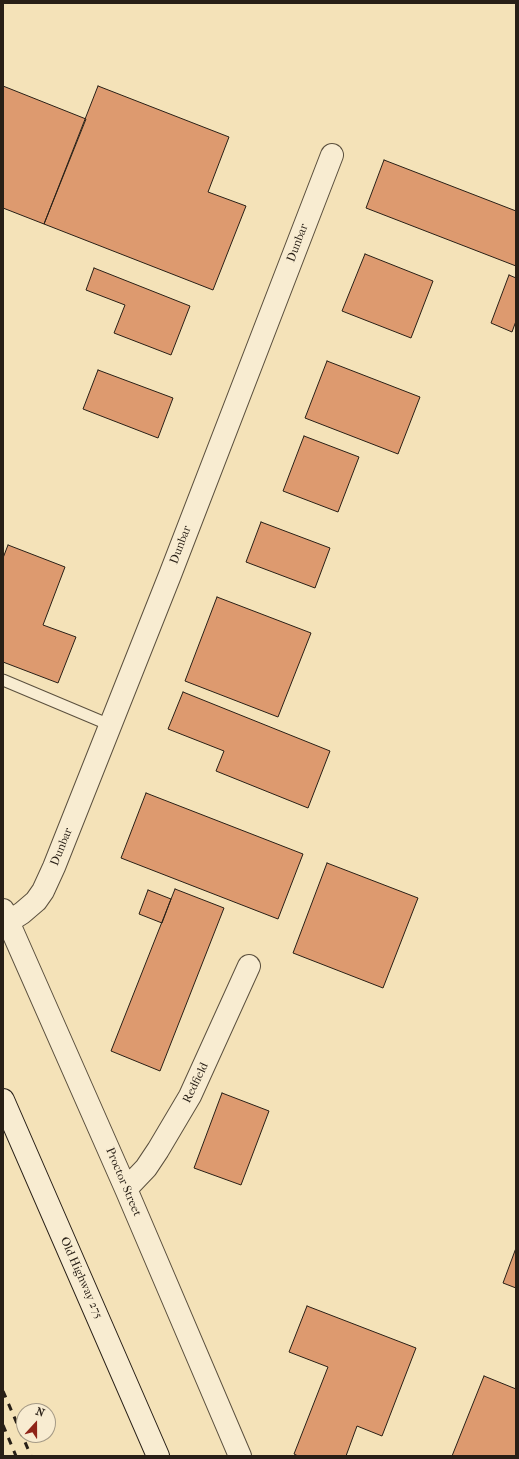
<!DOCTYPE html>
<style>
body{margin:0}
#map{position:relative;width:519px;height:1459px;overflow:hidden;background:#f4e2b8;font-family:"IM FELL French Canon",serif}
canvas{display:block}
.frame{position:absolute;inset:0;border:4px solid #281f16;pointer-events:none}
.north{position:absolute;left:16px;top:1403px;width:40px;height:40px;box-sizing:border-box;background:#f8ecd1;border:1px solid #a59a86;border-radius:50%;rotate:21deg;font-size:11px;font-weight:700;line-height:16px;text-align:center;color:#281f16}
.north::after{content:'';display:block;margin:auto;width:14px;height:18px;background:#8f2418;clip-path:polygon(50% 0,100% 100%,50% 72%,0 100%)}
</style>
<div id="map">
<canvas width="519" height="1459"></canvas>
<div class="frame"></div>
<div class="north">N</div>
</div>
<script>
const ctx = document.querySelector('canvas').getContext('2d');
ctx.lineJoin = 'round';
function paint(path, color) { ctx.fillStyle = color; ctx.fill(path, 'evenodd'); }
const shape = rows => new Path2D(rows.map(r => 'M' + r).join(''));
function strokePath(path, color, width, dash) { ctx.strokeStyle = color; ctx.lineWidth = width; ctx.lineCap = dash ? 'butt' : 'round'; ctx.setLineDash(dash || []); ctx.stroke(path); }
function write(font, color, halo, rows, align = 'center') {
  ctx.font = font + ' "IM FELL French Canon",serif'; ctx.lineWidth = 3; ctx.setLineDash([]); ctx.textBaseline = 'middle'; ctx.strokeStyle = halo; ctx.fillStyle = color; for (const [text, x, y, turn = 0] of rows) {
    ctx.save(); ctx.translate(x, y); ctx.rotate((+turn || 0) * Math.PI / 180); ctx.textAlign = isNaN(turn) ? turn : align; if (halo) ctx.strokeText(text, 0, 0); ctx.fillText(text, 0, 0); ctx.restore();
  }
}
const building = shape([
 [3,86,86,119,44,224,3,208,3,86],
 [98,86,229,137,208,192,246,206,213,290,44,224,98,86],
 [384,160,516,211,516,266,366,208,384,160],
 [365,254,433,281,411,338,342,311,365,254],
 [94,268,190,306,171,355,114,333,125,305,86,290,94,268],
 [509,275,516,278,516,321,512,332,491,323,509,275],
 [327,361,420,397,398,454,305,418,327,361],
 [98,370,173,398,158,438,83,409,98,370],
 [304,436,359,457,338,512,283,491,304,436],
 [261,522,330,548,315,588,246,562,261,522],
 [8,545,65,567,43,625,76,637,58,683,3,662,3,558,8,545],
 [217,597,311,633,278,717,185,681,217,597],
 [183,692,330,751,308,808,216,771,224,751,168,729,183,692],
 [146,793,303,854,278,919,121,858,146,793],
 [327,863,418,898,383,988,293,953,327,863],
 [175,889,224,908,160,1071,111,1051,175,889],
 [148,890,171,899,162,923,139,914,148,890],
 [222,1093,269,1111,241,1185,194,1168,222,1093],
 [516,1248,516,1288,503,1283,516,1248],
 [307,1306,416,1348,382,1436,357,1426,346,1456,298,1456,294,1454,328,1367,289,1352,307,1306],
 [484,1376,516,1389,516,1456,452,1456,484,1376]
]);
const service = shape([
 [3,680,110,725]
]);
const minor = shape([
 [3,910,126,1189,240,1456],
 [8,922,22,913,36,901,43,891,54,867,170,575,332,155],
 [126,1189,146,1168,158,1150,190,1096,249,966]
]);
const secondary = shape([
 [3,1100,158,1456]
]);
const rail = shape([
 [3,1391,31,1456],
 [3,1425,16,1456]
]);
const streetNames = [
 ["Dunbar",298,243,-69],
 ["Dunbar",181,545,-69],
 ["Dunbar",62,847,-68],
 ["Redfield",196,1083,-64],
 ["Proctor Street",123,1182,67],
 ["Old Highway 275",81,1278,66]
];
paint(building, '#dd9a6f');
strokePath(building, '#281f16', 1);
strokePath(service, '#5b503e', 13);
strokePath(minor, '#5b503e', 24);
strokePath(secondary, '#281f16', 24);
strokePath(service, '#f8ecd1', 11);
strokePath(minor, '#f8ecd1', 22);
strokePath(secondary, '#f8ecd1', 22);
strokePath(rail, '#281f16', 3, [7, 7]);
write('12px', '#281f16', '#f8ecd1', streetNames);
</script>
